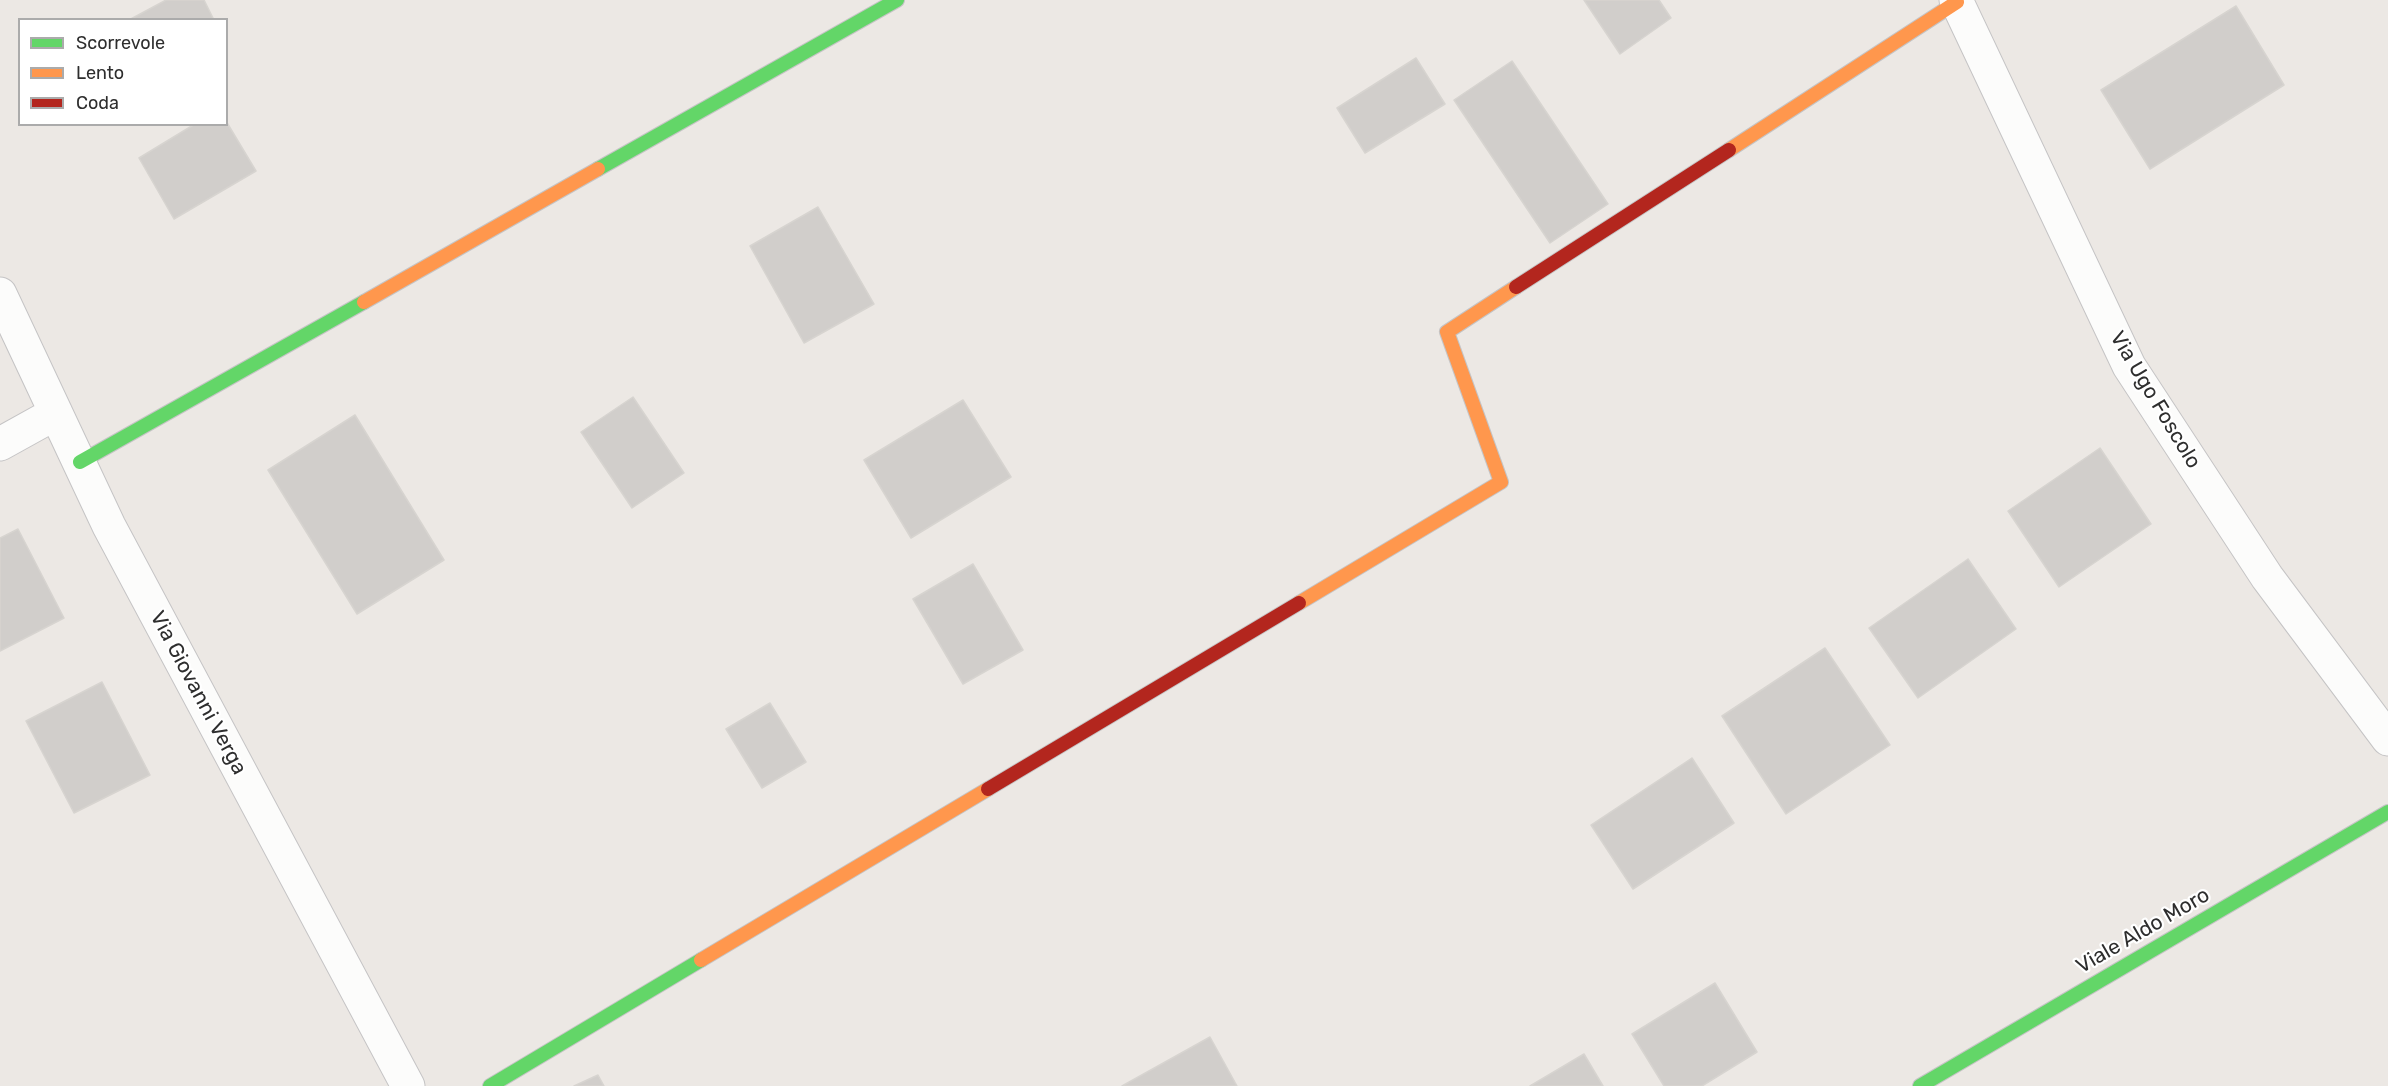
<!DOCTYPE html>
<style>
body{margin:0}
#map{position:relative;width:2388px;height:1086px;overflow:hidden;background:#ece8e4;font-family:Rubik,sans-serif}
canvas{display:block}
.legend{position:absolute;left:18px;top:18px;width:210px;height:108px;box-sizing:border-box;background:#fff;border:2px solid #ababab;margin:0;padding:8px 10px;list-style:none;font-size:18px;color:#2e2e2e}
.legend li{display:flex;align-items:center;gap:12px;height:30px}
.legend b{width:30px;border:2px solid #ababab}
</style>
<div id="map">
<canvas width="2388" height="1086"></canvas>
<ul class="legend">
<li><b style="height:8px;background:#63d668"></b>Scorrevole</li>
<li><b style="height:8px;background:#ff974d"></b>Lento</li>
<li><b style="height:8px;background:#b3261e"></b>Coda</li>
</ul>
</div>
<script>
const ctx = document.querySelector('canvas').getContext('2d');
ctx.lineJoin = 'round';
function paint(path, color) { ctx.fillStyle = color; ctx.fill(path, 'evenodd'); }
const shape = rows => new Path2D(rows.map(r => 'M' + r).join(''));
function strokePath(path, color, width, dash) { ctx.strokeStyle = color; ctx.lineWidth = width; ctx.lineCap = dash ? 'butt' : 'round'; ctx.setLineDash(dash || []); ctx.stroke(path); }
function write(font, color, halo, rows, align = 'center') {
  ctx.font = font + ' Rubik,sans-serif'; ctx.lineWidth = 4.5; ctx.setLineDash([]); ctx.textBaseline = 'middle'; ctx.strokeStyle = halo; ctx.fillStyle = color; for (const [text, x, y, turn = 0] of rows) {
    ctx.save(); ctx.translate(x, y); ctx.rotate((+turn || 0) * Math.PI / 180); ctx.textAlign = isNaN(turn) ? turn : align; if (halo) ctx.strokeText(text, 0, 0); ctx.fillText(text, 0, 0); ctx.restore();
  }
}
const building = shape([
 [166,0,204,0,214,20,129,20,166,0],
 [1584,0,1659,0,1671,18,1620,54,1584,0],
 [2236,6,2284,85,2150,169,2101,90,2236,6],
 [1416,58,1445,104,1365,153,1337,108,1416,58],
 [1512,61,1608,204,1550,243,1454,100,1512,61],
 [226,121,256,171,174,219,139,158,195,124,226,124,226,121],
 [818,207,874,304,804,343,750,246,818,207],
 [633,397,684,473,632,508,581,432,633,397],
 [963,400,1011,477,911,538,864,460,963,400],
 [355,415,444,560,357,614,268,470,355,415],
 [2100,448,2151,524,2059,587,2008,511,2100,448],
 [18,529,64,618,0,651,0,538,18,529],
 [1968,559,2016,629,1918,698,1869,628,1968,559],
 [973,564,1023,650,963,684,913,599,973,564],
 [1825,648,1890,745,1786,814,1722,716,1825,648],
 [102,682,150,775,74,813,26,721,102,682],
 [770,703,806,762,762,788,726,729,770,703],
 [1692,758,1734,823,1633,889,1591,825,1692,758],
 [1715,983,1757,1052,1702,1086,1664,1086,1632,1034,1715,983],
 [1210,1037,1237,1086,1122,1086,1210,1037],
 [1584,1054,1603,1086,1530,1086,1584,1054],
 [598,1075,604,1086,574,1086,598,1075]
]);
const street = shape([
 [1956,0,2129,366,2267,577,2388,739],
 [0,294,109,526,408,1086],
 [0,444,56,413]
]);
const fast = shape([
 [598,169,897,0],
 [80,462,364,302],
 [490,1086,701,960],
 [1920,1086,2388,812]
]);
const slow = shape([
 [1729,150,1957,2],
 [364,302,598,169],
 [1299,603,1501,482,1447,332,1516,287],
 [701,960,988,789]
]);
const jam = shape([
 [1516,287,1729,150],
 [988,789,1299,603]
]);
const streetNames = [
 ["Via Ugo Foscolo",2155,400,59],
 ["Via Giovanni Verga",198,693,62],
 ["Viale Aldo Moro",2143,931,-30]
];
paint(building, '#d1cecb');
strokePath(building, '#d7d4d0', 1.5);
strokePath(street, '#c5c4c5', 35);
strokePath(fast, '#c5c4c5', 16);
strokePath(slow, '#c5c4c5', 16);
strokePath(jam, '#c5c4c5', 16);
strokePath(street, '#fcfcfb', 33);
strokePath(fast, '#63d668', 14);
strokePath(slow, '#ff974d', 14);
strokePath(jam, '#b3261e', 14);
write('21px', '#2e2e2e', '#fff', streetNames);
</script>
